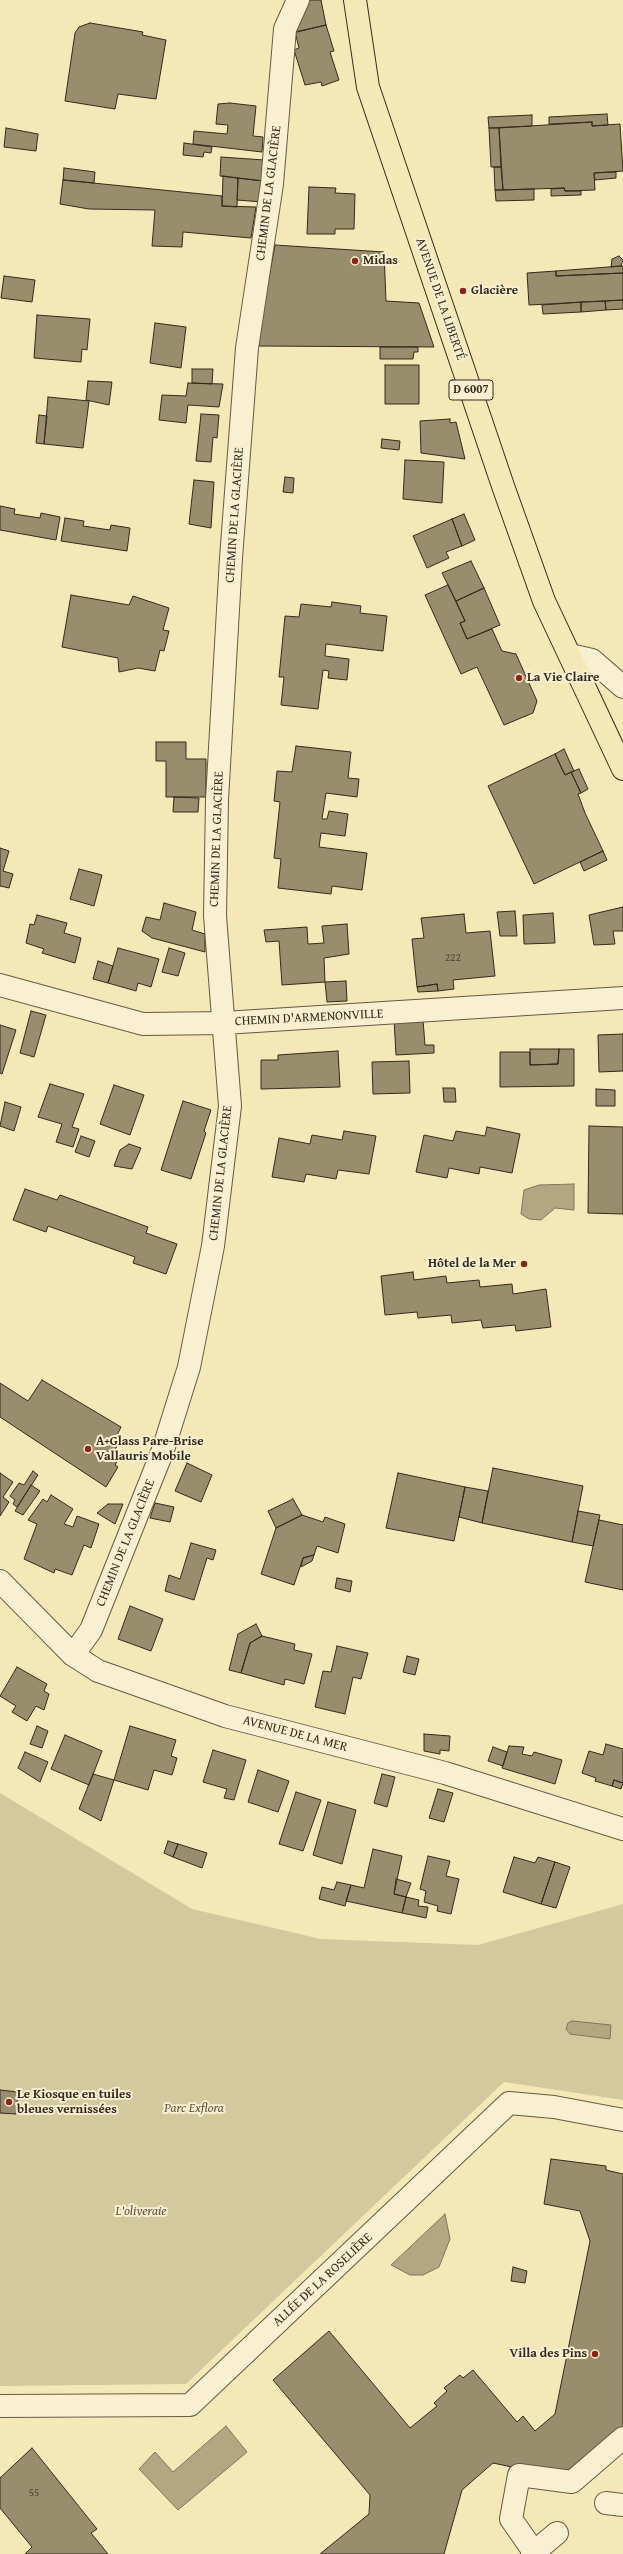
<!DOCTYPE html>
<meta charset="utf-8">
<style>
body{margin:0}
canvas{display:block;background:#f5e8b7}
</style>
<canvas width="623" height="2554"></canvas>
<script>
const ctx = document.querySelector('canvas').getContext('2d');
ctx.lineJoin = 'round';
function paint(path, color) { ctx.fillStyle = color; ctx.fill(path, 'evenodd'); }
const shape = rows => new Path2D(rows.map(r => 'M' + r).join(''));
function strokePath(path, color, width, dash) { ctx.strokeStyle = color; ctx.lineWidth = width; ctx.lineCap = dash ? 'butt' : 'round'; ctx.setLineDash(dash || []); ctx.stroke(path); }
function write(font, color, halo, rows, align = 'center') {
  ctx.font = font + ' "Gentium Book Plus",serif'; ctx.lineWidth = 4; ctx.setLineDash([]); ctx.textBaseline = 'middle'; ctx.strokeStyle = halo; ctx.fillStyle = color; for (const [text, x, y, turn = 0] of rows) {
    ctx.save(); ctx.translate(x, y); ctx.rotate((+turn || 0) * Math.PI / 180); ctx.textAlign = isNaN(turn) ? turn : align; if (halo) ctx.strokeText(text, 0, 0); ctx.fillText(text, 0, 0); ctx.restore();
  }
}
const green = shape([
 [0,1793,192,1909,321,1939,478,1945,623,1904,623,2100,504,2082,186,2384,0,2386]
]);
const water = shape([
 [574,1184,574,1210,555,1208,541,1220,529,1219,521,1214,524,1190,539,1185,574,1184],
 [572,2021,611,2025,610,2039,570,2034,566,2029,568,2023,572,2021],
 [445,2214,450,2239,439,2267,423,2275,410,2275,391,2265,445,2214],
 [226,2426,247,2452,178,2510,139,2469,155,2452,173,2472,226,2426]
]);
const building = shape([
 [303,0,321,0,326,25,293,33,303,0],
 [90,23,143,32,142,35,166,40,156,99,118,94,115,109,65,101,75,33,79,27,90,23],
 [326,25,334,51,330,52,339,80,322,86,321,82,305,85,294,50,299,48,295,32,326,25],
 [230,103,256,106,253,136,263,137,262,152,193,144,194,131,227,134,228,125,216,124,218,104,230,103],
 [607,114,608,125,592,126,592,122,549,124,549,117,607,114],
 [532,115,532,126,489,128,488,117,532,115],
 [592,122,592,126,620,124,623,171,594,173,595,190,565,191,564,188,503,190,499,128,592,122],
 [6,128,38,134,36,151,4,147,6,128],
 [489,128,499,128,501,167,491,167,489,128],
 [184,143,212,147,211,153,204,152,203,157,183,155,184,143],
 [221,157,264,160,263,181,220,176,221,157],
 [494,167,501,167,503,190,495,190,494,167],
 [64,168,95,172,94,183,63,180,64,168],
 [616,172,616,178,595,180,594,173,616,172],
 [223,176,238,178,237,207,222,206,223,176],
 [238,178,263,181,262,202,237,200,238,178],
 [63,180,222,196,222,206,256,207,251,238,183,232,182,247,152,246,155,210,89,209,60,204,63,180],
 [309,187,336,188,335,193,355,194,354,229,335,229,335,234,307,234,309,187],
 [564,188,565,191,581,191,581,195,551,196,551,189,564,188],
 [534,189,534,200,496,201,495,190,534,189],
 [275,245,384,252,386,301,419,303,434,347,256,346,275,245],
 [619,256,623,260,621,266,611,267,612,259,619,256],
 [621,266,623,266,623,273,556,276,556,271,621,266],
 [556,271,556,276,623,273,623,300,529,305,527,273,556,271],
 [4,276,35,280,32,302,1,298,4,276],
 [623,300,623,309,606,310,605,301,623,300],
 [605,301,606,310,581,312,581,302,605,301],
 [581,302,581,312,543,314,542,305,581,302],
 [37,315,90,319,87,350,82,349,81,362,34,358,37,315],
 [155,323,186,327,181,368,150,363,155,323],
 [380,347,418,347,418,352,414,352,413,359,380,359,380,347],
 [385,365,419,365,419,404,385,404,385,365],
 [192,369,213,369,212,384,192,383,192,369],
 [88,381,112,382,109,405,86,400,88,381],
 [188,383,223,384,219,407,188,405,186,423,159,420,162,395,186,396,188,383],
 [48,397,89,401,83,448,44,444,48,397],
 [201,414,219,415,217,438,213,437,211,462,196,461,201,414],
 [39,415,47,416,44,444,36,443,39,415],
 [450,419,450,423,456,422,465,459,421,453,420,421,450,419],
 [382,439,400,441,399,450,381,448,382,439],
 [405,460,444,462,442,503,403,499,405,460],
 [285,477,294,478,293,493,283,492,285,477],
 [194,480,214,482,211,528,189,524,194,480],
 [0,506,15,509,14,514,40,518,41,513,60,517,56,540,0,530,0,506],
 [464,514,475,540,462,546,452,519,464,514],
 [65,518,84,521,83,526,110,530,111,525,130,528,127,551,61,541,65,518],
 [452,519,462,546,446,552,449,558,427,568,413,536,452,519],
 [471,561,484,588,456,601,442,573,471,561],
 [448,585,465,621,460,623,467,639,492,629,502,651,516,654,537,701,533,713,504,725,477,667,461,674,425,595,448,585],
 [484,588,500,625,467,639,460,623,465,621,456,601,484,588],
 [71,595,129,605,133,596,169,608,163,630,169,631,164,651,160,650,155,671,138,668,119,672,118,658,62,647,71,595],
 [332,602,361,606,360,613,387,616,383,651,326,644,325,656,349,659,347,680,328,678,329,671,323,670,318,709,281,705,284,677,279,677,285,616,299,617,301,604,331,607,332,602],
 [156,742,186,742,186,759,206,759,206,797,166,797,166,761,156,761,156,742],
 [296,746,351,752,348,778,359,779,357,797,326,793,322,819,327,819,329,811,348,814,345,836,321,833,319,847,367,853,362,890,332,886,331,894,278,888,281,859,274,858,280,802,274,801,277,771,292,772,296,746],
 [564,749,574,771,565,775,555,754,564,749],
 [555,754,565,775,571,772,581,793,578,794,585,813,603,851,534,884,488,786,555,754],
 [579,769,588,789,581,793,571,772,579,769],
 [174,797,199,798,198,812,173,812,174,797],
 [0,848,9,851,3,871,13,874,9,888,0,886,0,848],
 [603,851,607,860,584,871,580,862,603,851],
 [79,869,102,875,94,906,70,899,79,869],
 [164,903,196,912,192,930,205,934,205,952,152,938,142,931,146,917,160,920,164,903],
 [623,907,623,931,613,931,615,944,594,945,589,915,623,907],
 [515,911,517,936,500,936,497,912,515,911],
 [553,913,555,943,524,944,523,915,553,913],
 [464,914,466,933,490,931,495,976,453,980,454,989,438,991,437,984,417,987,412,939,424,938,421,918,464,914],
 [37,915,67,923,64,933,81,938,75,963,42,953,44,949,26,943,30,924,34,925,37,915],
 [347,924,349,954,324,958,325,982,282,985,279,941,266,942,264,930,307,927,308,944,324,943,322,926,347,924],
 [118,948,159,959,151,987,138,983,136,991,108,983,118,948],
 [169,948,185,953,178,976,162,972,169,948],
 [98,961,113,966,108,983,93,979,98,961],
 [346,981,347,1001,327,1002,325,982,346,981],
 [437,984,438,991,418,992,417,987,437,984],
 [31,1011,46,1015,34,1057,20,1053,31,1011],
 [394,1019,423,1020,425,1045,434,1045,434,1053,396,1055,394,1019],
 [0,1025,16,1030,2,1074,0,1073,0,1025],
 [623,1034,623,1071,599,1072,598,1035,623,1034],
 [530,1049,559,1049,558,1064,530,1065,530,1049],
 [559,1049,574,1049,574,1086,500,1087,500,1052,530,1052,530,1065,558,1064,559,1049],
 [338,1051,340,1087,261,1089,261,1060,278,1060,278,1055,338,1051],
 [409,1061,410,1093,373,1094,372,1062,409,1061],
 [50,1084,84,1094,72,1127,79,1129,73,1147,56,1142,62,1124,38,1117,50,1084],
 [114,1085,144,1095,130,1135,100,1124,114,1085],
 [443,1088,455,1088,456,1102,444,1102,443,1088],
 [596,1089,615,1090,615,1106,596,1106,596,1089],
 [183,1101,211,1110,204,1131,206,1133,191,1179,161,1170,183,1101],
 [5,1102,21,1107,14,1131,0,1126,5,1102],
 [589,1126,623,1127,623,1214,588,1213,589,1126],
 [487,1127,520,1134,512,1173,480,1167,479,1174,449,1168,447,1178,416,1172,424,1135,453,1141,456,1131,485,1136,487,1127],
 [344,1131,376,1136,369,1174,338,1170,336,1179,306,1174,304,1182,272,1177,279,1138,310,1144,312,1135,342,1140,344,1131],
 [81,1136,95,1141,89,1157,75,1152,81,1136],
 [129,1144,141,1148,132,1169,114,1166,120,1150,129,1144],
 [25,1189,57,1200,60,1195,148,1227,146,1233,177,1244,166,1274,133,1263,135,1257,48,1226,46,1232,13,1220,25,1189],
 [413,1272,414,1280,446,1276,447,1283,479,1280,480,1287,512,1284,513,1294,546,1289,551,1327,516,1331,515,1325,483,1328,481,1320,452,1323,451,1315,418,1318,417,1312,385,1315,381,1276,413,1272],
 [42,1380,121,1427,116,1437,120,1440,114,1452,120,1456,115,1465,118,1467,106,1487,0,1417,0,1383,28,1401,42,1380],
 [187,1463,212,1475,201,1502,175,1491,187,1463],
 [493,1468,583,1486,572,1542,482,1523,493,1468],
 [33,1471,38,1475,17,1507,13,1504,15,1500,10,1496,19,1483,24,1485,33,1471],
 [0,1473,13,1482,3,1497,9,1502,0,1516,0,1473],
 [398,1473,465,1487,454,1541,386,1528,398,1473],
 [31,1485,40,1491,23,1515,15,1511,31,1485],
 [465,1487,488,1491,482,1523,459,1517,465,1487],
 [51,1495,73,1509,64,1524,73,1527,77,1516,99,1524,91,1548,84,1545,72,1575,55,1569,54,1573,24,1559,37,1524,28,1520,43,1499,47,1502,51,1495],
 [293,1499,302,1515,276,1528,268,1511,293,1499],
 [155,1503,174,1507,170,1522,150,1518,155,1503],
 [108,1504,123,1504,115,1524,97,1513,108,1504],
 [578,1511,600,1515,593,1546,572,1542,578,1511],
 [302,1515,323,1522,325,1517,345,1524,338,1553,317,1546,314,1555,303,1558,294,1585,261,1574,276,1528,302,1515],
 [599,1520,623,1525,623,1590,585,1582,599,1520],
 [191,1543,216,1550,213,1560,207,1558,194,1600,165,1591,169,1575,180,1579,191,1543],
 [314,1555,312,1561,301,1567,303,1558,314,1555],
 [337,1578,352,1581,350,1592,335,1588,337,1578],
 [130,1606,163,1619,151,1651,118,1639,130,1606],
 [256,1624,262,1636,250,1643,241,1673,229,1670,238,1634,256,1624],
 [262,1636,295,1644,294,1650,312,1654,304,1684,285,1679,284,1685,241,1673,250,1643,262,1636],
 [337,1646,368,1653,361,1679,353,1677,345,1714,315,1707,323,1671,331,1672,337,1646],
 [407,1656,419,1659,415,1675,403,1672,407,1656],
 [17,1667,47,1684,44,1691,49,1694,44,1710,36,1706,27,1721,12,1712,16,1706,0,1696,17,1667],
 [37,1726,48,1731,42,1748,30,1744,37,1726],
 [130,1726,176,1740,171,1756,177,1758,172,1775,154,1770,148,1790,114,1780,130,1726],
 [424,1734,450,1736,449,1751,440,1750,440,1754,424,1751,424,1734],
 [65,1735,102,1751,89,1785,51,1769,65,1735],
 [606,1744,623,1749,623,1783,614,1780,612,1786,595,1781,596,1778,582,1773,589,1751,603,1755,606,1744],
 [509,1746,524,1747,522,1754,532,1756,534,1752,562,1760,555,1784,502,1768,509,1746],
 [493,1747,507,1752,503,1766,488,1761,493,1747],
 [213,1750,246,1760,234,1800,224,1798,227,1789,203,1782,213,1750],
 [25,1752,48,1762,40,1782,18,1768,25,1752],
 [258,1770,289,1781,278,1812,248,1802,258,1770],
 [93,1774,114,1780,101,1821,79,1809,93,1774],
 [382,1774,395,1777,387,1807,374,1803,382,1774],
 [614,1780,623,1783,621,1789,612,1786,614,1780],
 [438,1789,453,1793,444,1822,429,1818,438,1789],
 [296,1792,321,1800,303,1851,279,1844,296,1792],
 [328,1802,356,1810,342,1864,313,1855,328,1802],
 [168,1841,178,1844,173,1857,164,1853,168,1841],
 [178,1844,207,1853,202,1868,173,1857,178,1844],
 [373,1849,402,1856,394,1894,406,1897,402,1913,346,1901,351,1885,364,1888,373,1849],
 [428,1856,450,1861,446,1876,459,1879,451,1914,437,1911,438,1906,424,1902,426,1891,420,1889,428,1856],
 [514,1857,535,1863,538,1857,555,1862,541,1904,503,1892,514,1857],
 [555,1862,570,1867,556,1908,541,1904,555,1862],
 [396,1879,411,1883,406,1897,394,1894,396,1879],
 [337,1882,351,1885,345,1906,319,1899,322,1887,334,1890,337,1882],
 [406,1897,419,1900,418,1906,428,1907,426,1918,402,1913,406,1897],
 [0,2090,18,2092,16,2114,0,2113,0,2090],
 [551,2159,606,2166,606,2170,623,2174,623,2430,567,2473,550,2475,493,2463,462,2490,444,2554,320,2554,369,2514,370,2495,273,2380,329,2331,410,2428,437,2406,434,2403,447,2391,444,2388,460,2375,463,2378,473,2370,517,2422,523,2416,535,2431,555,2414,590,2241,580,2211,544,2204,551,2159],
 [513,2267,527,2271,525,2283,511,2281,513,2267],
 [32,2448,97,2529,91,2533,108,2554,25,2554,32,2547,0,2508,0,2478,32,2448]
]);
const street = shape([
 [570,655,592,660,623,687],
 [0,985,143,1024,224,1023,623,998],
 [0,1581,73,1655,98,1671,225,1716,445,1773,623,1829],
 [73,1655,91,1630,163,1450,189,1367,213,1246,230,1106,215,916,217,800,231,558,247,348,272,184,285,29,298,0],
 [0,2406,190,2405,509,2103,554,2107,623,2120],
 [606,2503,623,2505],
 [534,2552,511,2519,519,2475,572,2482,623,2438],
 [532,2554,557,2533]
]);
const primary = shape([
 [355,0,368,87,503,486,544,601,623,769]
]);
const markers = [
 [355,261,4,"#8f2418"],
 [463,291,4,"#8f2418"],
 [519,678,4,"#8f2418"],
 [524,1264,4,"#8f2418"],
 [88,1449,4,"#8f2418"],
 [9,2102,4,"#8f2418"],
 [595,2354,4,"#8f2418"]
];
const numberNames = [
 ["222",453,958],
 ["55",34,2493]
];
const shields = [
 [471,390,44]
];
const shieldNames = [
 ["D 6007",471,390]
];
const streetNames = [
 ["CHEMIN DE LA GLACIÈRE",269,193,-83],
 ["AVENUE DE LA LIBERTÉ",440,299,71],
 ["CHEMIN DE LA GLACIÈRE",235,515,-86],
 ["CHEMIN DE LA GLACIÈRE",217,839,-88],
 ["CHEMIN D'ARMENONVILLE",309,1018,-3],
 ["CHEMIN DE LA GLACIÈRE",221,1173,-84],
 ["CHEMIN DE LA GLACIÈRE",126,1543,-68],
 ["AVENUE DE LA MER",295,1734,15],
 ["ALLÉE DE LA ROSELIÈRE",323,2280,-43]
];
const poiNames = [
 ["Midas",363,261],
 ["Glacière",471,291],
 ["La Vie Claire",527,678],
 ["Hôtel de la Mer",516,1264,"right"],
 ["A+Glass Pare-Brise",96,1442],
 ["Vallauris Mobile",96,1457],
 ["Le Kiosque en tuiles",17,2095],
 ["bleues vernissées",17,2110],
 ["Villa des Pins",587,2354,"right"]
];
const parkNames = [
 ["Parc Exflora",194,2109],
 ["L'oliveraie",141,2212]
];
paint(green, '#d4c89d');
paint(water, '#b3a783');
strokePath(water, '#80755a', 1);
paint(building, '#988d6d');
strokePath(building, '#342a1d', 1);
strokePath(street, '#645a44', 24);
strokePath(primary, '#342a1d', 24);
strokePath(street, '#f8f0d0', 22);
strokePath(primary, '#f5e8b7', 22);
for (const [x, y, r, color] of markers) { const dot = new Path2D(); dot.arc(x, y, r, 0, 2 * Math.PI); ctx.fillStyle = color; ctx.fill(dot); strokePath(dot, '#f8f0d0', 1.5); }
write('11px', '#4d4331', null, numberNames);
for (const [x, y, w] of shields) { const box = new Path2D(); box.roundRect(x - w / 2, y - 10, w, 20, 3); ctx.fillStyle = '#f8f0d0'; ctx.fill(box); strokePath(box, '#342a1d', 1); }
write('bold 12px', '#342a1d', null, shieldNames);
write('13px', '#342a1d', '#f8f0d0', streetNames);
write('bold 13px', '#342a1d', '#f8f0d0', poiNames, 'left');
write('italic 13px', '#5c523d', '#f8f0d0', parkNames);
</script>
